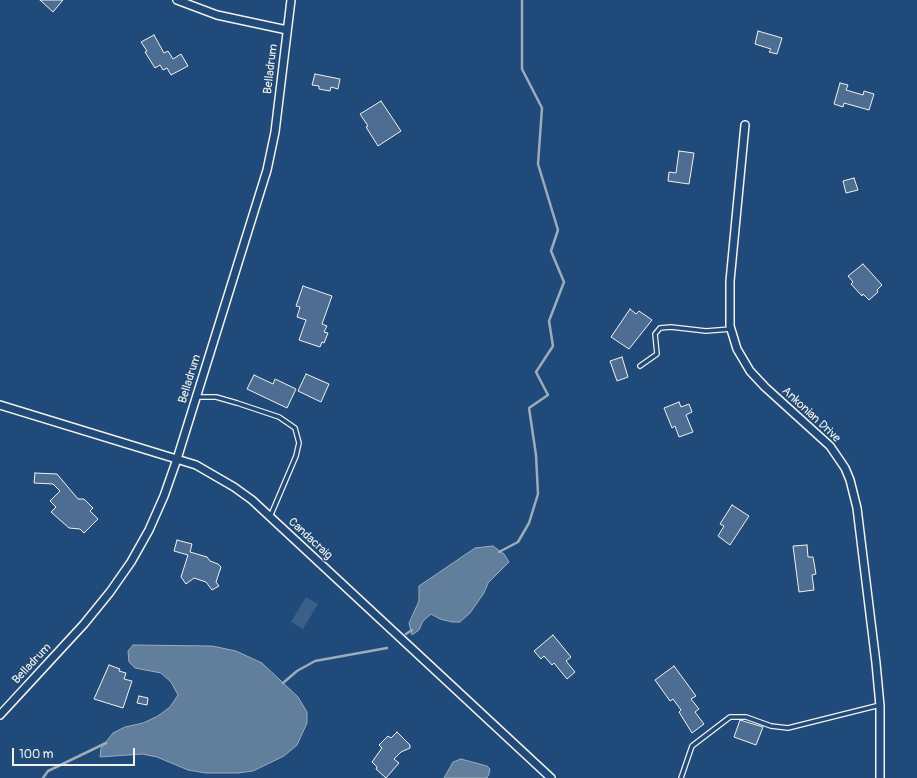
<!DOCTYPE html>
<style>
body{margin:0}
#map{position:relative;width:917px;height:778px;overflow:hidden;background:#1f4a7a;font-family:Pangolin,sans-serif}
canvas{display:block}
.scale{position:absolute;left:12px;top:748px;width:123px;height:18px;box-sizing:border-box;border:2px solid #f4f1e8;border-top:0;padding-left:5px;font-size:12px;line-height:14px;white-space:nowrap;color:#f4f1e8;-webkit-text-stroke:3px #1f4a7a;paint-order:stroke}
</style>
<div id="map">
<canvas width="917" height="778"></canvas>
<div class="scale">100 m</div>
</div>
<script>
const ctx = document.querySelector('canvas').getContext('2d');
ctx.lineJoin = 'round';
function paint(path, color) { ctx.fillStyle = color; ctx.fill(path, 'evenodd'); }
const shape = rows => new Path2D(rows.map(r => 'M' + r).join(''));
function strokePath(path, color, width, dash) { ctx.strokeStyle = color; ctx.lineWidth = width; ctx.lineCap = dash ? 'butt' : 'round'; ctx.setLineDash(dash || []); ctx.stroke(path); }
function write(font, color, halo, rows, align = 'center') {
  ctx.font = font + ' Pangolin,sans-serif'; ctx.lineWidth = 3; ctx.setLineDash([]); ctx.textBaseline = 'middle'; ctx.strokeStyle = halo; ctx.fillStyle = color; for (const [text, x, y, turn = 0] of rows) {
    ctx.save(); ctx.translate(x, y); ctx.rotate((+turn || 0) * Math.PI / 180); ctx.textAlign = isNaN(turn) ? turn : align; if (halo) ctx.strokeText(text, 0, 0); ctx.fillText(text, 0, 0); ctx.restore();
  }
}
const green = shape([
 [306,597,318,604,303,629,291,622]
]);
const water = shape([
 [493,546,504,554,509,562,488,583,484,593,470,613,460,622,452,622,440,619,431,614,423,621,419,630,412,635,409,623,419,601,419,586,475,548,493,546],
 [133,645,212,646,236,651,262,663,298,697,307,712,307,723,297,745,284,756,253,771,238,773,206,773,188,770,157,757,142,754,100,757,101,748,113,733,125,727,143,723,158,716,170,707,178,695,171,682,161,673,135,668,129,662,128,651,133,645],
 [461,759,487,766,490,769,489,774,487,778,444,778,453,762,461,759]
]);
const stream = shape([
 [499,552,518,542,529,523,538,494,536,455,529,408,548,395,536,372,553,346,549,321,564,282,551,251,558,230,538,164,542,108,522,69,522,0],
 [406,634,412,630],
 [283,683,297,671,315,661,387,648],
 [43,778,48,771,106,743]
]);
const building = shape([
 [40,0,63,0,53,12,40,0],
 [758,31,782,38,777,54,769,52,771,49,755,44,758,31],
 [154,35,164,53,168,51,173,59,181,54,188,66,171,75,167,68,163,70,160,65,155,68,145,52,147,51,141,42,154,35],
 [315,74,340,79,338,89,331,87,330,91,319,89,319,86,312,85,315,74],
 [840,83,848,85,846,90,863,95,864,91,874,94,869,110,844,103,843,107,834,104,840,83],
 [381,101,401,131,378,146,366,127,368,126,360,114,381,101],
 [679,151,694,153,689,184,668,181,669,172,676,173,679,151],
 [854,178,858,190,846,193,843,181,854,178],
 [863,264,882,285,877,290,878,292,869,300,863,294,862,296,851,284,853,282,848,276,863,264],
 [303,286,332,296,322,324,327,326,324,332,328,333,324,343,322,342,320,347,299,340,306,320,297,317,300,307,296,306,303,286],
 [630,309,636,314,639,311,652,320,629,349,611,337,630,309],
 [622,357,628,377,617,381,610,361,622,357],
 [306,374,329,384,321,402,298,391,306,374],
 [254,375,273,384,275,379,296,389,287,408,247,389,254,375],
 [679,402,681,407,689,404,692,412,686,415,693,432,679,437,675,426,672,428,664,408,679,402],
 [35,473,57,474,78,499,84,499,93,508,90,511,98,519,84,533,80,529,69,528,51,512,56,507,50,501,60,491,53,484,34,483,35,473],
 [732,505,749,516,730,545,718,536,724,526,720,524,732,505],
 [177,540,192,544,190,552,207,557,210,561,218,564,221,567,216,582,219,586,212,590,206,582,194,578,186,584,181,577,188,555,174,551,177,540],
 [807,545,808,557,813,557,816,574,812,575,814,590,799,592,793,546,807,545],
 [553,635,571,657,566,661,575,672,567,679,554,663,552,665,544,656,541,659,534,651,553,635],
 [109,665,120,669,119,671,126,673,124,679,132,681,123,708,94,699,109,665],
 [674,666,696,696,691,699,699,709,695,712,704,724,692,733,679,712,681,710,673,699,670,701,655,680,674,666],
 [139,696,148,698,147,705,137,703,139,696],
 [740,720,763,727,756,745,734,737,740,720],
 [397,732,410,745,410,748,401,752,394,759,399,763,386,778,376,769,377,767,372,762,382,748,379,745,388,736,391,738,397,732]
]);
const service = shape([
 [640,366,657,354,655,334,660,328,671,327,706,331,731,329],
 [196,397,216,397,237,403,279,417,295,428,299,443,296,456,270,517],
 [681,778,692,746,730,717,746,717,771,726,788,728,880,705]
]);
const minor = shape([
 [177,0,217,15,287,30],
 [745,125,730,281,730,326,737,349,750,371,765,387,830,446,845,468,850,480,857,508,876,663,880,706,880,778],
 [0,405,196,465,234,487,252,500,551,778],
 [0,715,84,624,110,592,131,562,149,530,164,496,177,459,267,170,275,132,291,0]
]);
const streetNames = [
 ["Belladrum",271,69,-83],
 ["Belladrum",190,379,-73],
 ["Ankonian Drive",811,415,43],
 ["Candacraig",310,539,43],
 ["Belladrum",32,664,-47]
];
paint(green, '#3a5f88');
paint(water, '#627e9d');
strokePath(water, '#9cacbb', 1);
strokePath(stream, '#9cacbb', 2.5);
paint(building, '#4d6e92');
strokePath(building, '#f4f1e8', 1);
strokePath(service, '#f4f1e8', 6);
strokePath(minor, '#f4f1e8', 10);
strokePath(service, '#1f4a7a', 3.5);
strokePath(minor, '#1f4a7a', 7);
write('12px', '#f4f1e8', '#1f4a7a', streetNames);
</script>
